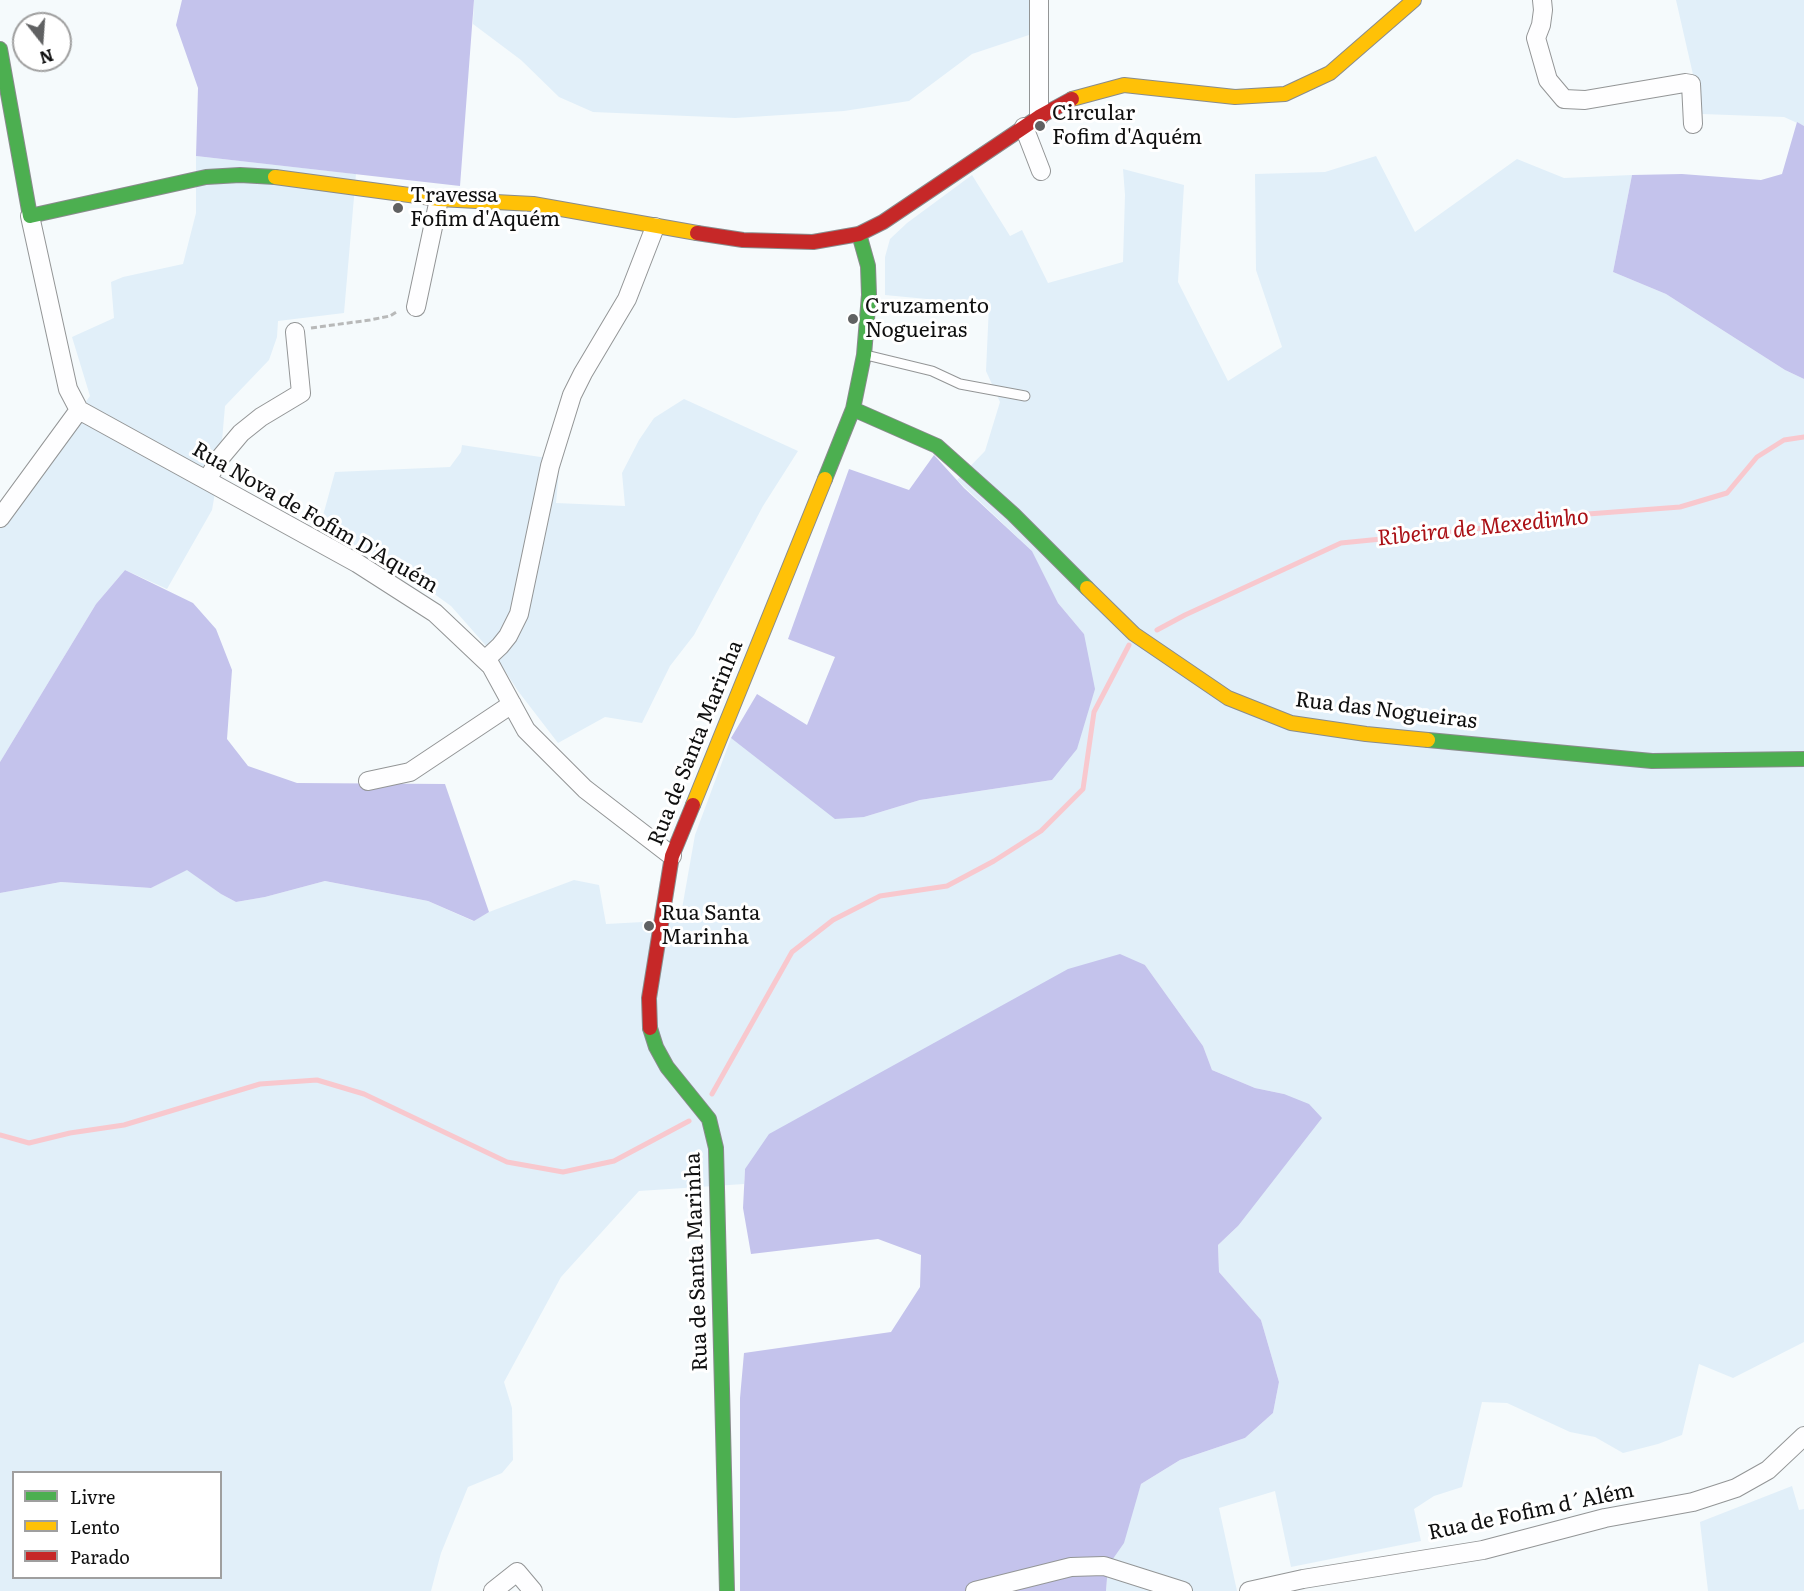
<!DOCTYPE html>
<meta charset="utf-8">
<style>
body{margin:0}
#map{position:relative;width:1804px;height:1591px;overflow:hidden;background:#f5fafc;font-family:Literata,serif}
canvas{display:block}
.legend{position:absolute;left:12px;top:1471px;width:210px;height:108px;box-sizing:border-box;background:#fff;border:2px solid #9f9f9f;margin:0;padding:8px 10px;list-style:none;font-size:18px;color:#0f0f0f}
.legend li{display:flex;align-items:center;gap:12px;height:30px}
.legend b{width:30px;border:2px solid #9f9f9f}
.north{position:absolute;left:12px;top:12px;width:60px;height:60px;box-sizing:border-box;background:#fff;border:2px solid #9f9f9f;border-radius:50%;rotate:163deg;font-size:16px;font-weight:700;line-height:24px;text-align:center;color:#0f0f0f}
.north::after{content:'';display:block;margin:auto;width:21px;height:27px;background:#606162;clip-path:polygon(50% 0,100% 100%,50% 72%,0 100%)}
</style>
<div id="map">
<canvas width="1804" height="1591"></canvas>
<ul class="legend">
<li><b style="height:8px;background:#4caf50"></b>Livre</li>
<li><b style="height:8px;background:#ffc107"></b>Lento</li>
<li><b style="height:8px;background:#c62828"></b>Parado</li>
</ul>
<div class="north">N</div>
</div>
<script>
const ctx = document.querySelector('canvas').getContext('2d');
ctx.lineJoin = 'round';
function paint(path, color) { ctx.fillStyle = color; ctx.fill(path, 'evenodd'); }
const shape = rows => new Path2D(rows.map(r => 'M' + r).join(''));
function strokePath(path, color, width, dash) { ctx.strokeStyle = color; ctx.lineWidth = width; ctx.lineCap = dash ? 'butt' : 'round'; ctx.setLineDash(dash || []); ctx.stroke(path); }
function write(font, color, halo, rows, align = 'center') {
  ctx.font = font + ' Literata,serif'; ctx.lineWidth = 6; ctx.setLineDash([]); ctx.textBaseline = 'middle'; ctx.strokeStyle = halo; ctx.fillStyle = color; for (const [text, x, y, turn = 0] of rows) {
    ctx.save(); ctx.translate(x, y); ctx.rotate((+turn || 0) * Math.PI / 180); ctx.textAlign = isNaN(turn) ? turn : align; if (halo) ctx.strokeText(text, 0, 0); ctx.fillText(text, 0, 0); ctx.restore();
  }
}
const farmland = shape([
 [474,0,1039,0,1038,32,972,54,909,101,844,111,735,118,593,112,559,97,521,60,473,24],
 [1676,0,1804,0,1804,126,1784,117,1702,114],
 [196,156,356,174,344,313,278,321,277,337,269,360,225,406,220,464,212,510,167,589,125,570,96,604,0,762,0,500,7,510,90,396,72,337,114,318,111,282,123,277,183,264,196,213],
 [1376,156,1415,232,1517,159,1564,178,1632,175,1613,272,1666,294,1785,370,1804,379,1804,1342,1733,1378,1699,1364,1682,1435,1658,1444,1623,1453,1595,1437,1570,1432,1507,1403,1482,1402,1462,1487,1434,1496,1414,1509,1421,1541,1291,1567,1275,1491,1219,1508,1237,1591,1106,1591,1108,1566,1134,1505,1141,1484,1180,1460,1245,1438,1273,1413,1279,1382,1261,1320,1219,1272,1218,1245,1238,1226,1284,1094,1255,1088,1212,1070,1203,1046,1145,965,745,1169,744,1184,639,1191,561,1277,504,1382,512,1408,513,1460,502,1473,468,1487,441,1553,431,1591,0,1591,0,893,61,882,151,888,187,869,221,894,236,902,265,897,325,881,428,901,473,921,489,912,574,880,599,885,606,924,680,920,695,835,731,738,864,817,920,800,1052,780,1084,634,1058,603,1032,551,957,480,985,451,1000,402,986,371,989,305,885,295,885,257,890,239,907,223,972,175,1010,236,1022,230,1048,283,1123,262,1125,195,1123,169,1184,185,1178,282,1228,381,1282,347,1256,270,1255,174,1325,172],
 [14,1472,220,1472,220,1578,14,1578],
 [684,399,798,451,763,506,694,635,670,666,642,723,605,717,558,743,518,691,496,657,451,606,394,565,319,530,335,472,450,467,461,452,462,445,560,460,556,503,625,506,622,473,639,440,654,418],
 [1792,1486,1799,1510,1804,1509,1804,1591,1708,1591,1700,1522]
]);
const forest = shape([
 [182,0,474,0,460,186,196,156,198,88,176,25],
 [1797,122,1804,126,1804,379,1785,370,1666,294,1613,272,1632,175,1682,174,1761,180,1782,174],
 [934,455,964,488,1032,551,1058,603,1084,634,1095,689,1077,749,1052,780,920,800,864,817,835,819,731,738,757,694,807,725,835,657,788,639,849,469,909,490],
 [125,570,193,603,216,629,232,670,227,739,248,766,297,783,445,784,489,912,474,921,428,901,325,881,265,897,236,902,221,894,187,870,151,888,61,882,0,893,0,762,96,604],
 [1120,954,1145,965,1203,1046,1212,1070,1255,1088,1284,1094,1309,1104,1322,1118,1238,1226,1218,1245,1219,1272,1261,1320,1279,1382,1273,1413,1245,1438,1180,1460,1141,1484,1124,1543,1108,1566,1106,1591,740,1591,740,1398,744,1353,891,1332,920,1287,921,1255,878,1239,751,1254,743,1208,745,1169,769,1134,1068,969]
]);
const stream = shape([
 [1157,630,1185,615,1341,543,1452,532,1588,514,1680,507,1727,493,1757,457,1784,440,1804,437],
 [712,1094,792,952,833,920,880,896,947,886,994,861,1041,831,1083,789,1094,712,1129,645],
 [0,1135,29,1143,70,1133,124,1125,260,1084,317,1080,364,1094,507,1162,563,1172,614,1161,689,1121]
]);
const path = shape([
 [311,328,370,320,390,316,398,311]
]);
const lane = shape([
 [866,355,932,371,960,384,1025,396]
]);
const street = shape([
 [1542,0,1543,10,1541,25,1536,38,1548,80,1564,99,1585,100,1685,83,1691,84,1693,124],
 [1039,117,1039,0],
 [1024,127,1041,171],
 [30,216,68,389,79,410,357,563,435,613,491,666,526,730,585,789,672,856],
 [416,307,439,199],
 [207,480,220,458,241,433,261,417,301,393,295,332],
 [0,518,79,410],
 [485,660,500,646,508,636,519,614,550,466,572,395,583,373,627,299,655,227],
 [368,781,410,772,512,704],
 [493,1591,517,1572,533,1591],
 [975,1591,1071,1567,1104,1566,1183,1591],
 [1249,1591,1303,1579,1483,1550,1605,1518,1693,1502,1736,1488,1768,1470,1804,1436]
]);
const fast = shape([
 [0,49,30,216,206,177,240,175,275,177],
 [853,409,937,446,1013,514,1087,588],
 [825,479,853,409,864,355,869,295,868,266,859,234],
 [1428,740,1652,761,1804,759],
 [650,1028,656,1047,667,1067,709,1119,716,1148,727,1591]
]);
const slow = shape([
 [1072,99,1124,85,1235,97,1285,94,1330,73,1414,0],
 [275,177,439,199,533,204,697,233],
 [1087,588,1134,634,1228,698,1291,723,1366,734,1428,740],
 [693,805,825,479]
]);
const jam = shape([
 [697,233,743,240,813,242,859,234,883,222,1039,117,1072,99],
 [650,1028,649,998,672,856,693,805]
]);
const markers = [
 [1040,126,6,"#606162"],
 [398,208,6,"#606162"],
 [853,319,6,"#606162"],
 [649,926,6,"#606162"]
];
const poiNames = [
 ["Circular",1052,114],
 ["Fofim d'Aquém",1052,138],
 ["Travessa",410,196],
 ["Fofim d'Aquém",410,220],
 ["Cruzamento",865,307],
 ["Nogueiras",865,331],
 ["Rua Santa",661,914],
 ["Marinha",661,938]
];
const streetNames = [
 ["Rua Nova de Fofim D'Aquém",315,518,30],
 ["Rua das Nogueiras",1386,711,7],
 ["Rua de Santa Marinha",696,743,-68],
 ["Rua de Santa Marinha",697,1262,-92],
 ["Rua de Fofim d´Além",1531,1512,-12]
];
const waterNames = [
 ["Ribeira de Mexedinho",1483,528,-6]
];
paint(farmland, '#e1eff9');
paint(forest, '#c4c3ec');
strokePath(stream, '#f8c8ce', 5);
strokePath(lane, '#939596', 11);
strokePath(street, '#939596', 20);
strokePath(fast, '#898b8c', 16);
strokePath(slow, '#898b8c', 16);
strokePath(jam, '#898b8c', 16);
strokePath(path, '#b8b9b9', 3, [6, 3]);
strokePath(lane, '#fefeff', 9);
strokePath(street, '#fefeff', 18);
strokePath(fast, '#4caf50', 14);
strokePath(slow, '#ffc107', 14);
strokePath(jam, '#c62828', 14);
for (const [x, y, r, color] of markers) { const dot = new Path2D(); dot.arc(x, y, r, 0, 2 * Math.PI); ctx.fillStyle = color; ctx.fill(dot); strokePath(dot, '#fff', 2); }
write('21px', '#0f0f0f', '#fff', poiNames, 'left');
write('21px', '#0f0f0f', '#fff', streetNames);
write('italic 22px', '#aa1016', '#fff', waterNames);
</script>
